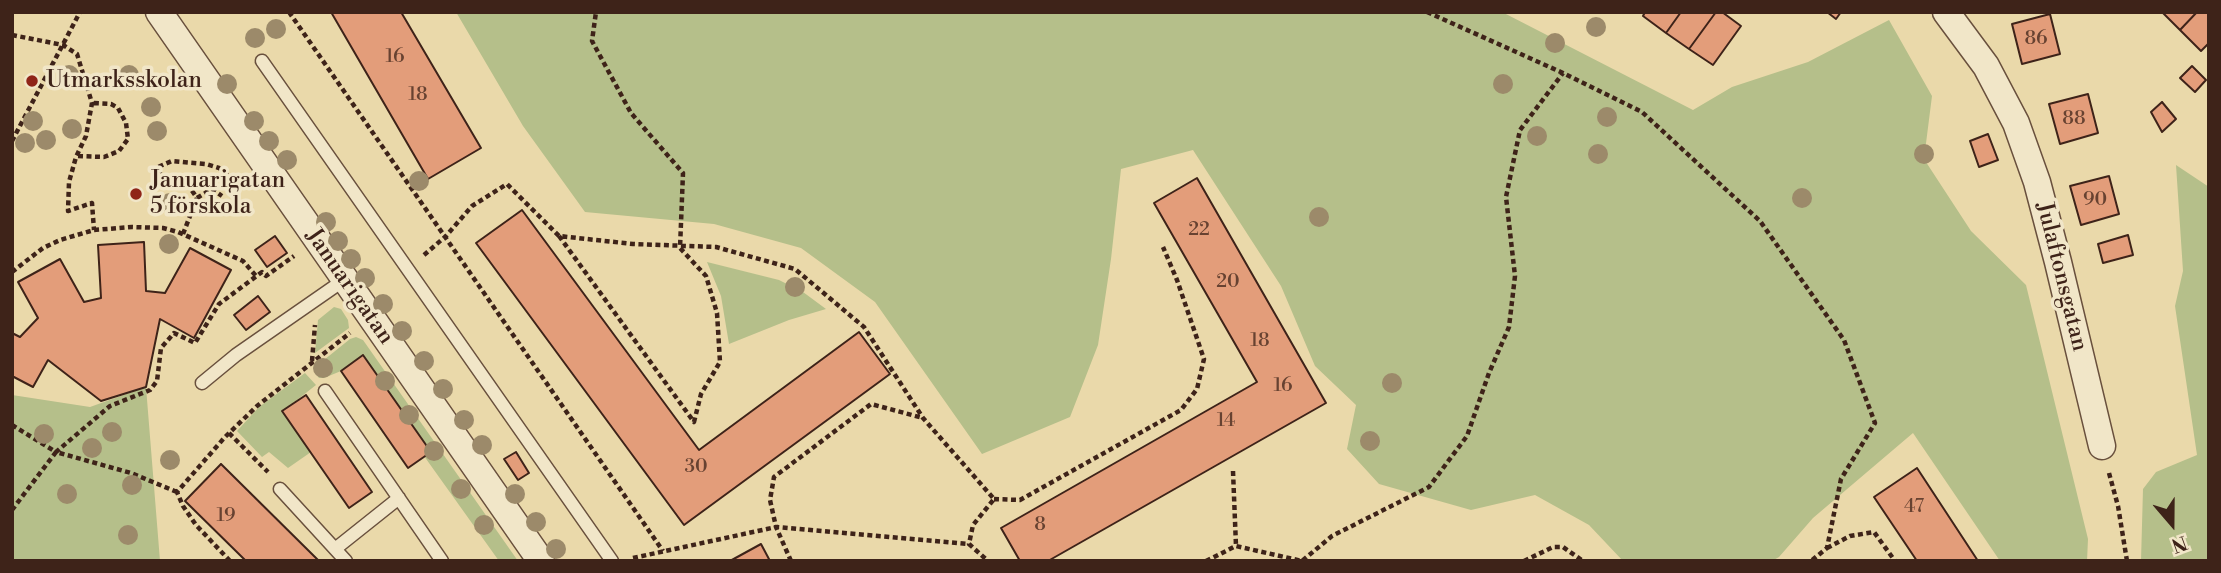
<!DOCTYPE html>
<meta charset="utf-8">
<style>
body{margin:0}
#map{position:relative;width:2221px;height:573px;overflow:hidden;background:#ead9aa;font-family:"Libre Bodoni",serif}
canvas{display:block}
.frame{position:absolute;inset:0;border:14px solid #3e2319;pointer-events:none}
.north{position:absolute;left:2137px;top:489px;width:70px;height:70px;-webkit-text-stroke:5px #f1e6c8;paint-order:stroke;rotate:160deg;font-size:19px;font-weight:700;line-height:28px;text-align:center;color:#3e2319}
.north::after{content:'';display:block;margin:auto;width:24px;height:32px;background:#3e2319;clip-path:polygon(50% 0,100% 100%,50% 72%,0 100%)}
</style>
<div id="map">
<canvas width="2221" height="573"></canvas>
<div class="frame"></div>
<div class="north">N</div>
</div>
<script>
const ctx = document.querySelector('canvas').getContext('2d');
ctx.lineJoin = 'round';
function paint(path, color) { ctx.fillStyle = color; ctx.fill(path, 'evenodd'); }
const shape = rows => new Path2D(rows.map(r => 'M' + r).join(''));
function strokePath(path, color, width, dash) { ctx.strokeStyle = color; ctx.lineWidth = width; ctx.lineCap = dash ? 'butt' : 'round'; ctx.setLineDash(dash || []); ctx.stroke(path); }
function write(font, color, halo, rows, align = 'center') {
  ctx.font = font + ' "Libre Bodoni",serif'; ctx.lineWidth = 7; ctx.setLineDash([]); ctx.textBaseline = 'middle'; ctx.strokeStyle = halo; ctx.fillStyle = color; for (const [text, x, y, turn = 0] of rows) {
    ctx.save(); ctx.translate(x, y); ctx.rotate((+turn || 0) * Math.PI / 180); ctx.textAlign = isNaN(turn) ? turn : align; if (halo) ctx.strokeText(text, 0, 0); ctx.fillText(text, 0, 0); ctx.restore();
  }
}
const green = shape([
 [456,12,1502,12,1693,110,1732,87,1808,62,1889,20,1932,96,1924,159,1971,231,2026,285,2088,539,2087,561,2000,561,1913,433,1813,518,1779,557,1772,561,1623,561,1589,525,1535,495,1471,510,1379,484,1347,449,1356,405,1315,366,1281,286,1193,150,1121,169,1111,259,1098,345,1070,417,982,454,875,302,801,248,714,224,585,212,523,126],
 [2176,165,2209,187,2209,561,2141,561,2143,489,2156,472,2197,455,2175,306,2183,271],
 [707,262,779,280,803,292,826,309,789,320,729,344,721,296],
 [334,307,341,309,348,320,349,328,315,353,318,320],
 [356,337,363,340,518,561,499,561,424,456,431,451,363,355,341,371,324,378,319,378,315,373,314,368,350,339],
 [305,373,316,385,283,411,311,452,288,468,269,452,262,457,237,431,259,407],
 [146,387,160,561,12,561,12,395,90,407]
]);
const building = shape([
 [331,12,401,12,481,148,428,179,331,12],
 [1645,12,1681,12,1666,33,1643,16,1645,12],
 [1681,12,1716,12,1689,49,1666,33,1681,12],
 [1716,12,1722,12,1741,26,1713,65,1689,49,1716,12],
 [1827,12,1841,12,1836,19,1827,12],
 [2162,12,2197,12,2180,30,2162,12],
 [2197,12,2209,12,2209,43,2201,51,2180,30,2197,12],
 [2050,14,2060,54,2022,64,2012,24,2050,14],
 [2192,66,2206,80,2195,92,2180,78,2192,66],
 [2088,94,2098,133,2060,144,2049,104,2088,94],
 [2162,102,2176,119,2162,132,2151,112,2162,102],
 [1988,134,1998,160,1979,167,1970,141,1988,134],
 [2109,176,2119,214,2081,225,2070,186,2109,176],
 [1197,178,1326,403,1048,561,1020,561,1001,528,1257,382,1154,203,1197,178],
 [522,210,699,450,859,332,890,374,684,525,476,243,522,210],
 [2128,235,2133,255,2103,263,2098,244,2128,235],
 [275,236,287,253,267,267,255,250,275,236],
 [144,242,146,291,165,293,190,248,231,270,194,338,160,319,146,387,101,401,48,360,33,387,12,376,12,333,20,337,38,318,18,282,60,259,84,302,101,298,98,245,144,242],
 [258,296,270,312,246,330,234,315,258,296],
 [363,355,431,452,408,468,341,371,363,355],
 [306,395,372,492,349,508,282,411,306,395],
 [516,452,529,473,518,480,504,459,516,452],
 [221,464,319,561,246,561,185,501,221,464],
 [1917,468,1978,561,1917,561,1874,497,1917,468],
 [761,544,770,561,730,561,761,544]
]);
const path = shape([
 [289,12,663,551],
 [1427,12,1563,73,1642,112,1760,221,1844,340,1875,423,1841,479,1827,548,1811,561],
 [12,35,63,45,77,54,92,103,86,136,76,157,69,182,68,211,92,203,94,230],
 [12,141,80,12],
 [78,156,104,157,119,151,128,139,126,123,118,108,111,104,92,103],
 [197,198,212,189,222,196],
 [183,234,197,198,186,182,163,176,158,171,158,167,172,161,206,164,219,168,226,173,228,180],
 [559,236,694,422,701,394,720,362,717,313,706,276,680,248,683,173,631,113,592,41,596,12],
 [424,255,446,236,472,206,507,184,559,236,633,244,716,247,795,269,864,327,923,418,994,499,973,525,969,544,988,561],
 [12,272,43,248,60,240,94,230,132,227,163,228,178,232,243,261,256,276],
 [312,361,315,325],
 [12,425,56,452,110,406,150,390,157,381,161,348,174,333,195,343,219,304,262,272,266,276,294,256],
 [229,433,268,472],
 [1233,471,1236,546],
 [2109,473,2118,506,2127,561],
 [994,499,1020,500,1181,410,1197,389,1204,359,1177,280,1163,247],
 [12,510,56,452,131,473,177,492],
 [1827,548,1850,536,1874,532,1895,561],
 [633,558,776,527,969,544],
 [230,561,196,525,183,506,177,492,225,437,257,406,350,333],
 [791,561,776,527,770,500,774,477,871,404,923,418],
 [1206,561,1236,546,1302,561,1332,536,1429,487,1467,436,1489,373,1509,327,1515,276,1506,197,1520,130,1563,73],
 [1524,561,1553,547,1563,547,1583,561]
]);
const service = shape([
 [262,61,612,561],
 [202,383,236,355,344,280],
 [325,391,442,561],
 [280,489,346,561],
 [335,549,399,498]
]);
const minor = shape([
 [159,12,541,561],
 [1946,12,1986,66,2016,123,2037,182,2058,262,2102,446]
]);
const trees = [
 [1596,27],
 [276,29],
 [255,38],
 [1555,43],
 [69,75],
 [129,75],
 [227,84],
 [1503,84],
 [151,107],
 [1607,117],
 [33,121],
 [254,121],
 [72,129],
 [157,131],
 [1537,136],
 [46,140],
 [269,141],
 [25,143],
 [1598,154],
 [1924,154],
 [287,160],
 [419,181],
 [1802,198],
 [170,203],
 [1319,217],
 [326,222],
 [338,241],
 [169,244],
 [351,259],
 [365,278],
 [795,287],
 [383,304],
 [402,331],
 [424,361],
 [323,368],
 [385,381],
 [1392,383],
 [443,389],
 [409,415],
 [464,420],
 [112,432],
 [44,434],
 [1370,441],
 [482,445],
 [92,448],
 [434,451],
 [170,460],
 [132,485],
 [461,489],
 [67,494],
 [515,494],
 [536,522],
 [484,525],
 [128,535],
 [556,549]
];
const markers = [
 [32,81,7,"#8f2418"],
 [136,194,7,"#8f2418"]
];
const numberNames = [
 ["86",2036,39],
 ["16",395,57],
 ["18",418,95],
 ["88",2074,119],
 ["90",2095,200],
 ["22",1199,230],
 ["20",1228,282],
 ["18",1260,341],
 ["16",1283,386],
 ["14",1226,421],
 ["30",696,467],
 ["47",1914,507],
 ["19",226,516],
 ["8",1040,525]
];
const poiNames = [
 ["Utmarksskolan",46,81],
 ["Januarigatan",150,181],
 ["5 förskola",150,207]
];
const streetNames = [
 ["Julaftonsgatan",2061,277,76],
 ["Januarigatan",349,287,55]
];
paint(green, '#b5bf8a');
paint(building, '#e39d7a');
strokePath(building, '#3e2319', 2);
strokePath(service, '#69503d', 15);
strokePath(minor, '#69503d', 29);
strokePath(path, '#3e2319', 4.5, [5, 3.5]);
strokePath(service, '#f1e6c8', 12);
strokePath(minor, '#f1e6c8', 26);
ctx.fillStyle = '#9c8a6a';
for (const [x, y] of trees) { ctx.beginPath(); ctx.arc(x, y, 10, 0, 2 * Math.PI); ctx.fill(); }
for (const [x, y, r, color] of markers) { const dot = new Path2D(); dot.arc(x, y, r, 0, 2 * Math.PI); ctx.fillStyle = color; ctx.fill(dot); strokePath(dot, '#f1e6c8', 2.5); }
write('19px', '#674231', null, numberNames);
write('23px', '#3e2319', '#f1e6c8', poiNames, 'left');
write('23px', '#3e2319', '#f1e6c8', streetNames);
</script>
